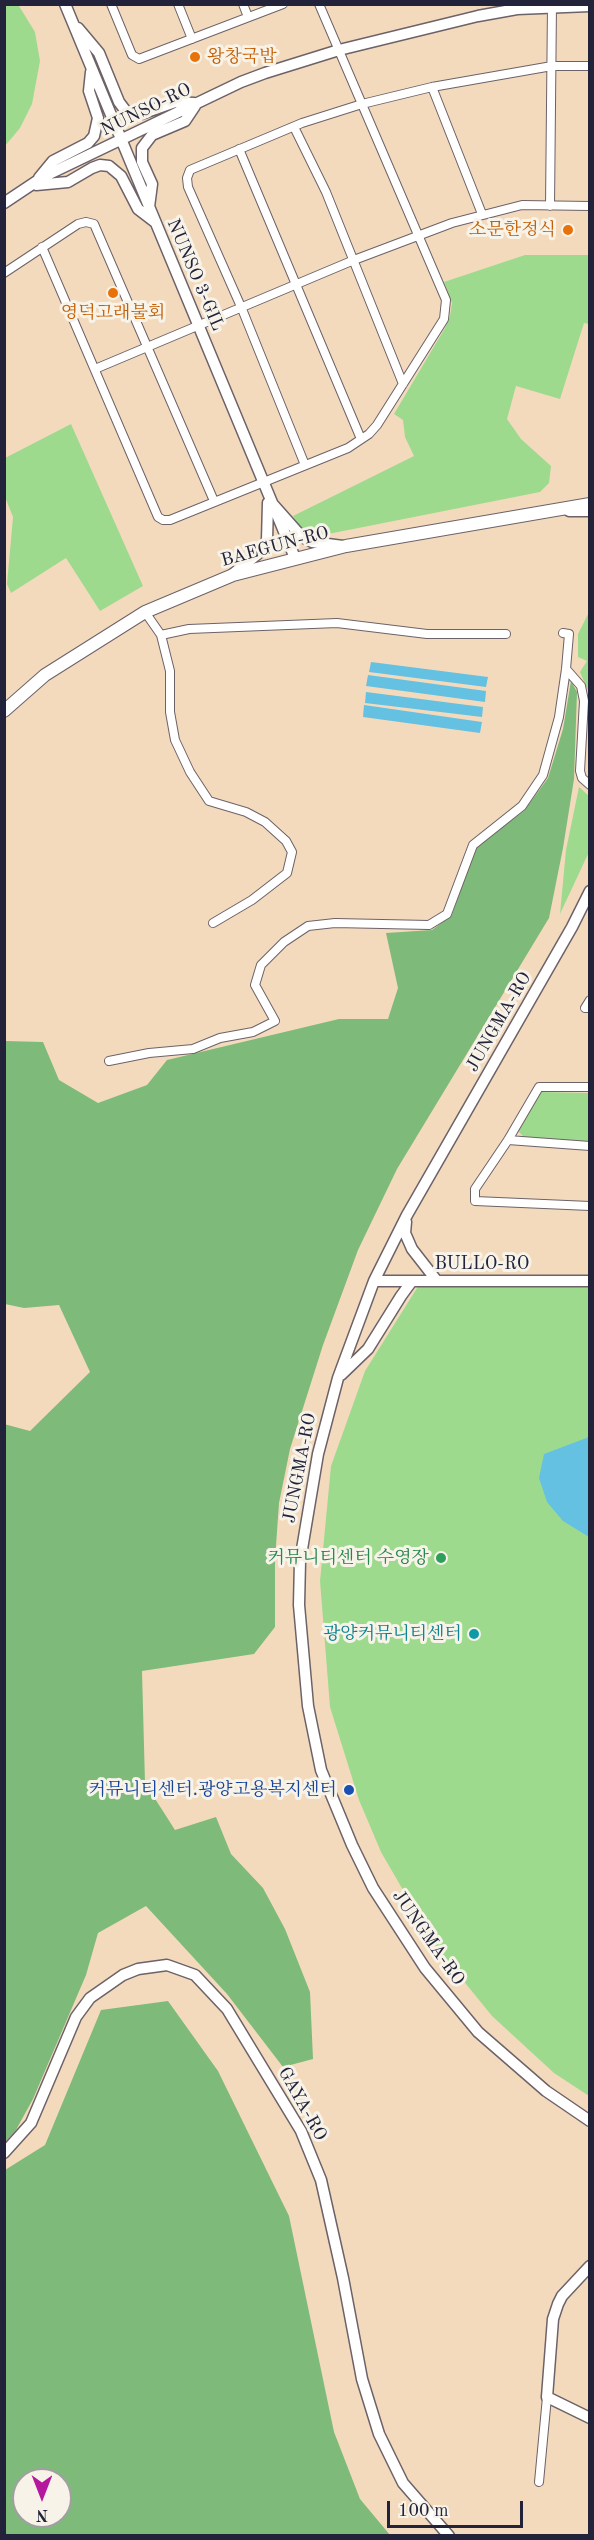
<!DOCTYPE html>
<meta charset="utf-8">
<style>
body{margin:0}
#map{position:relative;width:594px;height:2540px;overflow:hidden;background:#f4dabd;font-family:"Old Standard TT",serif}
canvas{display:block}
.frame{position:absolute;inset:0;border:6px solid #22223b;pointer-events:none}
.north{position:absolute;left:12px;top:2468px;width:60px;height:60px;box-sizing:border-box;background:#f7f3e8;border:2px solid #a29fa3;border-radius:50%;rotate:180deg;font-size:16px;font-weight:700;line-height:24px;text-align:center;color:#22223b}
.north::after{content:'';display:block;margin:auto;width:21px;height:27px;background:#b5179e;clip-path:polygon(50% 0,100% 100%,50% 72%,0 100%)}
.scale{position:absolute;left:387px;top:2501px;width:136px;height:27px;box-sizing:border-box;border:3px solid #22223b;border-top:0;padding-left:8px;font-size:18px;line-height:21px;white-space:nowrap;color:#22223b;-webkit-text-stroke:4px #f7f3e8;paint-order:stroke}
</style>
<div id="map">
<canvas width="594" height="2540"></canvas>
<div class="frame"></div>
<div class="north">N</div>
<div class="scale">100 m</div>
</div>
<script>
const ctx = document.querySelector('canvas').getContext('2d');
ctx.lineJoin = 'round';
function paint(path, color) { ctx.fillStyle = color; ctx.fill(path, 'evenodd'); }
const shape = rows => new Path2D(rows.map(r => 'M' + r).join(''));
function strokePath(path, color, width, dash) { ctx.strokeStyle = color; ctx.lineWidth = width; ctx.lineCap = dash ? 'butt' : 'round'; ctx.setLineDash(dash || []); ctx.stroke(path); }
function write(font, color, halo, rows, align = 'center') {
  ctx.font = font + ' "Old Standard TT","Noto Serif KR",serif'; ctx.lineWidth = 6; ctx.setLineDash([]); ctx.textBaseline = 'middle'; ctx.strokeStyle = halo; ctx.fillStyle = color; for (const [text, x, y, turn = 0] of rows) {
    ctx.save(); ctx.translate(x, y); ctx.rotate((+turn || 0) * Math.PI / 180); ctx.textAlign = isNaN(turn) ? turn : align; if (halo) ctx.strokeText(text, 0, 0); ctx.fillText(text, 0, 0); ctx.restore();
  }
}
const green = shape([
 [5,4,19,6,35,32,40,61,32,104,20,128,5,146],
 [525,255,589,255,589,324,584,323,560,399,516,386,507,419,521,439,551,466,549,483,540,492,313,537,302,532,293,516,414,456,405,437,403,420,394,414,445,328,450,316,452,303,444,282],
 [71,424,143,586,100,611,66,558,11,593,7,584,13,517,5,497,5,458],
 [589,612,589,740,589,693,580,672,587,661,578,657,578,634],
 [579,787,589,796,589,852,560,914,566,850],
 [541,1092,589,1093,589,1143,524,1137,518,1131],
 [422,1280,589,1284,589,2096,554,2073,492,2016,436,1947,381,1852,359,1800,330,1707,320,1581,331,1466,365,1371]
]);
const forest = shape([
 [571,681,577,692,574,779,563,848,549,918,397,1169,358,1250,323,1345,290,1449,279,1503,275,1560,275,1627,254,1654,142,1671,145,1783,175,1830,216,1817,231,1854,263,1888,285,1929,310,1992,313,2059,283,2067,227,1994,146,1906,98,1933,86,1975,33,2099,16,2130,5,2142,4,1424,30,1431,90,1372,59,1305,24,1308,5,1304,5,1041,43,1042,59,1080,98,1103,147,1085,167,1060,339,1019,388,1019,398,988,386,933,432,930,452,915,476,847,524,811,548,778,563,729],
 [168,2001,218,2071,289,2216,334,2432,360,2499,390,2535,5,2535,5,2170,45,2145,101,2010],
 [24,2480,60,2480,60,2516,24,2516]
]);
const water = shape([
 [371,662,488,677,486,687,369,672],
 [368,675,486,691,485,702,366,686],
 [366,692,483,707,482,717,365,703],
 [364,705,482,722,480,733,363,717],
 [589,1437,590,1437,589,1537,563,1521,547,1502,539,1478,544,1454]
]);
const minor = shape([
 [111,4,132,55,139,59,283,4],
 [178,4,192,39],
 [243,4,248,17],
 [432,87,482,214],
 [294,127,326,192,403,384],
 [239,149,361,439],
 [550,206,552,4],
 [42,247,158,517,163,520,170,520,348,448,369,434,377,425,444,319,446,300,319,4],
 [4,273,78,224,86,222,94,224,214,501],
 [95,369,354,260,452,223,522,205,590,206],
 [305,465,242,309,188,187,187,178,190,170,302,123,362,104,432,87,552,66,590,66],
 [145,612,161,635,170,671,170,712,175,740,190,772,209,801,246,812,265,822,286,841,292,852,287,873,252,900,213,923],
 [161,635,189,629,337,623,427,634,506,634],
 [566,669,581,686,584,701,580,771,582,778,590,785],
 [590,1000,585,1008,590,1008],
 [109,1061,149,1053,193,1049,220,1038,253,1032,275,1021,255,985,261,965,284,942,308,926,335,923,429,925,447,914,473,845,522,806,543,775,559,717,566,669,569,634,563,633],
 [590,1087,539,1087,508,1140,475,1189,475,1201,590,1206],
 [508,1140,590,1146],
 [539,2482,547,2397]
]);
const tertiary = shape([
 [65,4,295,558],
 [78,28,99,53,119,102,125,110,133,114,141,114,175,102,194,103],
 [39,178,53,161,88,143,94,136,98,118,89,91,91,72],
 [36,185,68,182,92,168,100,165,109,166,121,176,138,209,155,222],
 [4,203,43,177,241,82,265,73,339,50,478,16,517,9,590,6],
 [149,207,152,184,142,162,142,148,152,135,185,121,195,106],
 [569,511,590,511],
 [233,574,260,552,267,540,268,503,271,502,302,537,312,542,343,546],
 [590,891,572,927,407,1215,374,1281,338,1378,318,1454,300,1561,299,1605,308,1706,321,1770,352,1845,373,1888,425,1968,478,2032,546,2091,590,2121],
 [406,1222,405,1233,412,1249,437,1281],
 [374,1281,590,1281],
 [341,1375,368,1349,401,1296,412,1281,416,1281],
 [4,2153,31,2123,76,2017,90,1998,123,1975,138,1969,167,1965,195,1975,227,2009,301,2131,321,2180,343,2278,362,2379,379,2434,403,2483,449,2536],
 [590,2266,562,2296,558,2304,553,2319,547,2397,590,2418]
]);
const secondary = shape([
 [4,711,45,675,145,612,233,575,346,546,590,504]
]);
const markers = [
 [195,57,6,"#e8710a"],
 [568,230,6,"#e8710a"],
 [113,293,6,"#e8710a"],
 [441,1558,6,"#2e9e5b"],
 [474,1634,6,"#0f9aa8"],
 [349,1790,6,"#1a4fb4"]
];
const foodNames = [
 ["왕창국밥",207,57],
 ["소문한정식",556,230,"right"],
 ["영덕고래불회",113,313,"center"]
];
const streetNames = [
 ["NUNSO-RO",146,110,-26],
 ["NUNSO 3-GIL",195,275,67],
 ["BAEGUN-RO",275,547,-15],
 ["JUNGMA-RO",499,1022,-60],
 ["BULLO-RO",482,1264],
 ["JUNGMA-RO",300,1468,-79],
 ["JUNGMA-RO",428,1938,55],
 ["GAYA-RO",302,2104,61]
];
const leisureNames = [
 ["커뮤니티센터 수영장",429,1558]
];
const cultureNames = [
 ["광양커뮤니티센터",462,1634]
];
const transitNames = [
 ["커뮤니티센터.광양고용복지센터",337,1790]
];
paint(green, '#9eda8e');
paint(forest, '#7eba79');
paint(water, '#64c1e2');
strokePath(minor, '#6c6268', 10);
strokePath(tertiary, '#6c6268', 13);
strokePath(secondary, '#6c6268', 14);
strokePath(minor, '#fff', 8);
strokePath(tertiary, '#fff', 10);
strokePath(secondary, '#fff', 12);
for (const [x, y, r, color] of markers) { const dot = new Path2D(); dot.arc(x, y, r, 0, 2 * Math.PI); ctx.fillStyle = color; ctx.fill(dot); strokePath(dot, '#f7f3e8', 2); }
write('18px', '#c56008', '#f7f3e8', foodNames, 'left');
write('18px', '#22223b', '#f7f3e8', streetNames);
write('18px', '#27864d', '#f7f3e8', leisureNames, 'right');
write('18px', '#0d838f', '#f7f3e8', cultureNames, 'right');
write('18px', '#164399', '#f7f3e8', transitNames, 'right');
</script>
